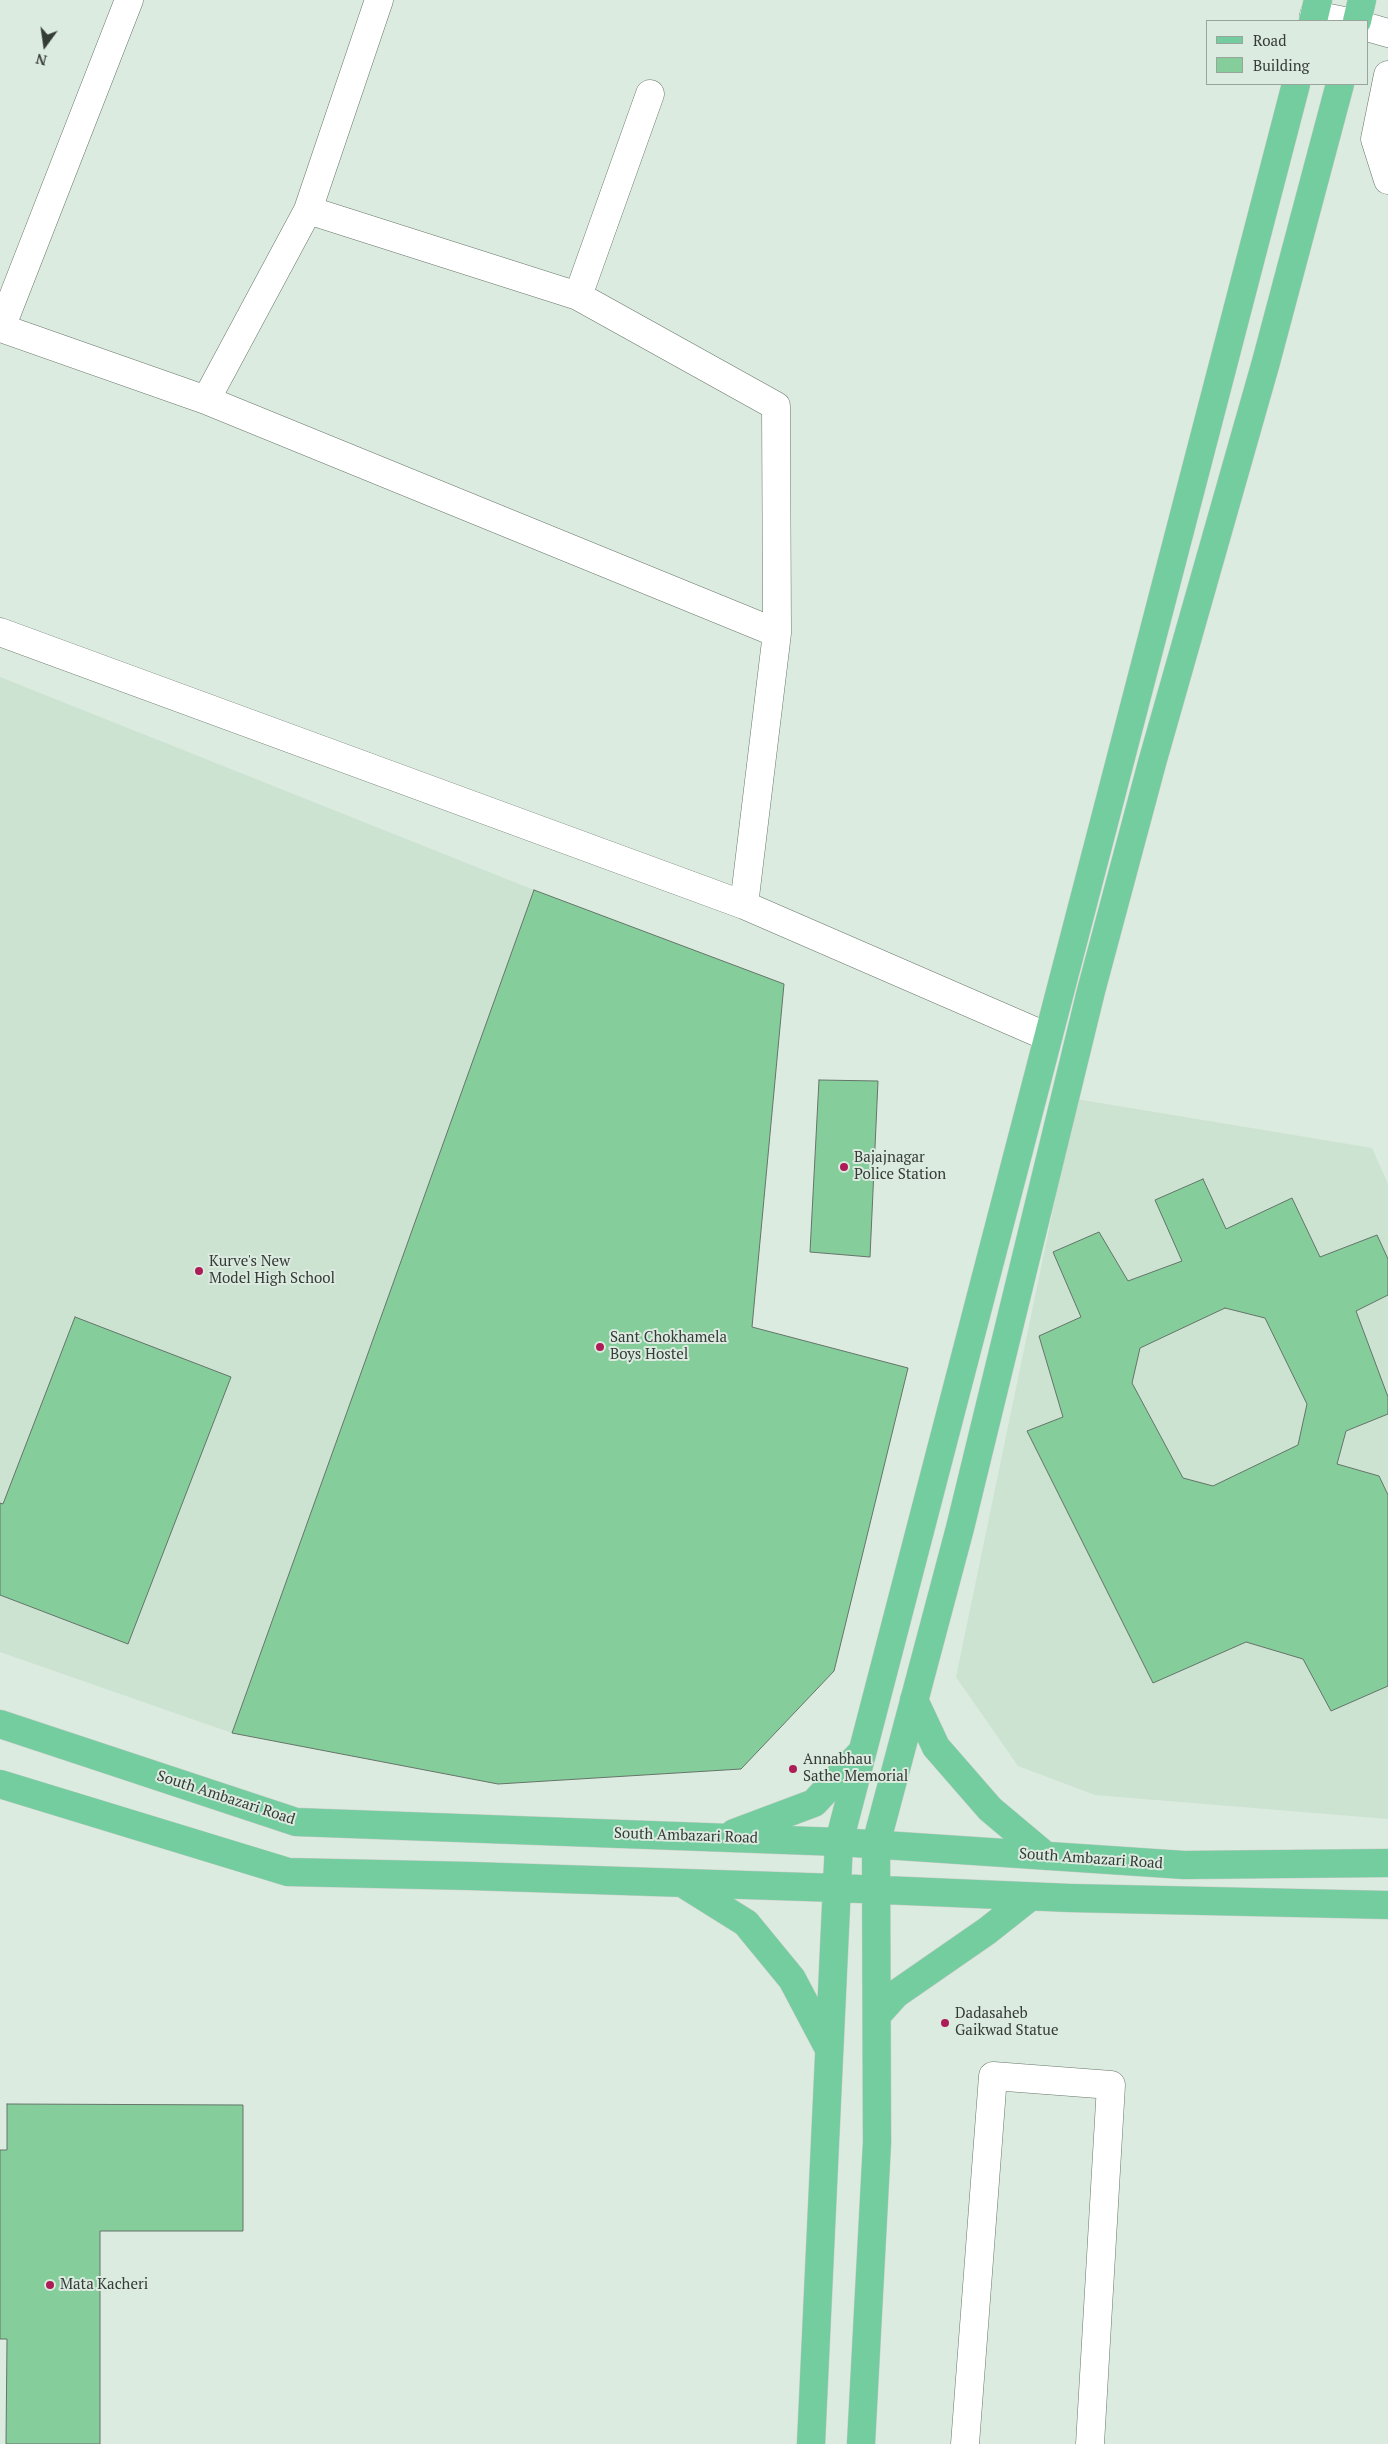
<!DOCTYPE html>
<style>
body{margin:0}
#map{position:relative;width:1388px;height:2444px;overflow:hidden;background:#dbebdf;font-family:"PT Serif",serif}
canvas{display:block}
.legend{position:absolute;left:1206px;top:20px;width:162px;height:65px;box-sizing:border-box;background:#dbebdf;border:1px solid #99a59c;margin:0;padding:6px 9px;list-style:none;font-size:15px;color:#353b37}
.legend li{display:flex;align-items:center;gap:10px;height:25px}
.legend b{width:25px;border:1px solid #99a59c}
.north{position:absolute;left:20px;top:20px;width:50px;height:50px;-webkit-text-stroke:4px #dbebdf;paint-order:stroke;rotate:194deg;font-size:14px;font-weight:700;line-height:20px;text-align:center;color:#353b37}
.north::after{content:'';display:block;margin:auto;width:18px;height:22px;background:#353b37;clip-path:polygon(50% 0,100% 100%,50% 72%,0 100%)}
</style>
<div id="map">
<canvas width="1388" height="2444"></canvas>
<ul class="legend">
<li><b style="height:6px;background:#73cd9e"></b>Road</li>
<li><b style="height:14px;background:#85ce9b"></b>Building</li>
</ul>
<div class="north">N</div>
</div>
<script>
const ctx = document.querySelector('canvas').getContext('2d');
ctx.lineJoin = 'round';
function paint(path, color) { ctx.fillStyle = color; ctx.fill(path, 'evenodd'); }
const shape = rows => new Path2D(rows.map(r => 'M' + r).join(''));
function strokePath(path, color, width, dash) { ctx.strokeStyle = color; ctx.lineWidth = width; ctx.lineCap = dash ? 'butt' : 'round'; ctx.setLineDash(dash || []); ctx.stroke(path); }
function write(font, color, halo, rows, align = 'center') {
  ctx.font = font + ' "PT Serif",serif'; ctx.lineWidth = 4; ctx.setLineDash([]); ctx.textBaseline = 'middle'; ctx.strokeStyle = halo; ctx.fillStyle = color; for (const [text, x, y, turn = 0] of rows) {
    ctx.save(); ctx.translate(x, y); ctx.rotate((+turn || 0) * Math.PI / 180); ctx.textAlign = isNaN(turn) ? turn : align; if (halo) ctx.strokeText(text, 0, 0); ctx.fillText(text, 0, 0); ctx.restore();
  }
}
const built = shape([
 [0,677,534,890,232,1733,0,1652],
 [1076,1099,1372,1148,1388,1184,1388,1819,1095,1795,1018,1766,956,1677]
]);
const building = shape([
 [534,890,784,984,752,1327,908,1368,834,1671,741,1769,498,1784,232,1733,534,890],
 [819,1080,878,1081,870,1257,810,1252,819,1080],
 [1203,1179,1226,1229,1292,1198,1320,1257,1377,1235,1388,1259,1388,1295,1356,1311,1388,1397,1388,1414,1346,1431,1337,1464,1379,1476,1388,1495,1388,1686,1331,1711,1303,1659,1246,1642,1153,1683,1027,1431,1063,1417,1039,1336,1081,1317,1053,1252,1099,1232,1128,1281,1182,1261,1155,1200,1203,1179],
 [1225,1308,1265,1318,1307,1404,1298,1445,1213,1486,1183,1478,1132,1383,1140,1348,1225,1308],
 [75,1317,231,1377,128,1644,0,1595,0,1503,3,1504,75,1317],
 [7,2104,243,2105,243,2231,100,2231,100,2444,6,2444,7,2339,0,2339,0,2150,7,2150,7,2104]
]);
const minor = shape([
 [129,0,1,328,206,400],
 [379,0,308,210,578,296],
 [1314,15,1344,21],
 [1367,27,1388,33],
 [1388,75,1375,139,1388,180],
 [650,94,578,296,776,406,777,633,744,905,1048,1037],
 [308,210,206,400,777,633],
 [0,632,744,905],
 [965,2444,993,2076,1111,2085,1090,2444]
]);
const major = shape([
 [1313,21,1318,0],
 [1357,21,1362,0],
 [914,1700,936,1747,990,1809,1046,1856],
 [0,1724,296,1822,839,1842,1184,1865,1388,1863],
 [0,1784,288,1872,470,1876,837,1888,1070,1898,1388,1905],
 [734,1833,814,1803,860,1754],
 [682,1883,746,1923,792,1979,829,2049],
 [877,2015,896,1994,987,1931,1030,1897],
 [811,2444,839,1842,1296,84],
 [861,2444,877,2143,876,1844,960,1528,1091,991,1152,763,1266,362,1340,84]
]);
const markers = [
 [844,1167,5,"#ac1d57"],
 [199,1271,5,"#ac1d57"],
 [600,1347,5,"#ac1d57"],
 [793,1769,5,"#ac1d57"],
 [945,2023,5,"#ac1d57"],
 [50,2285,5,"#ac1d57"]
];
const poiNames = [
 ["Bajajnagar",854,1158],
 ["Police Station",854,1175],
 ["Kurve's New",209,1262],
 ["Model High School",209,1279],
 ["Sant Chokhamela",610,1338],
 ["Boys Hostel",610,1355],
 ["Annabhau",803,1760],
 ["Sathe Memorial",803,1777],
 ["Dadasaheb",955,2014],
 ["Gaikwad Statue",955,2031],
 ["Mata Kacheri",60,2285]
];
const streetNames = [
 ["South Ambazari Road",226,1798,18],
 ["South Ambazari Road",686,1836,2],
 ["South Ambazari Road",1091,1859,4]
];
paint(built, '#cce3d1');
paint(building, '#85ce9b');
strokePath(building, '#657469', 1);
strokePath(minor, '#68766b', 29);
strokePath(major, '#cacccb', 29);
strokePath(minor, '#fff', 28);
strokePath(major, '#73cd9e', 28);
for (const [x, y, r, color] of markers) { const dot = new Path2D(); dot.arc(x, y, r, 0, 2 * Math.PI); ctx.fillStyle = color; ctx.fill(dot); strokePath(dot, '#dbebdf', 2); }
write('15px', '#353b37', '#dbebdf', poiNames, 'left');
write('15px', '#353b37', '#dbebdf', streetNames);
</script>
